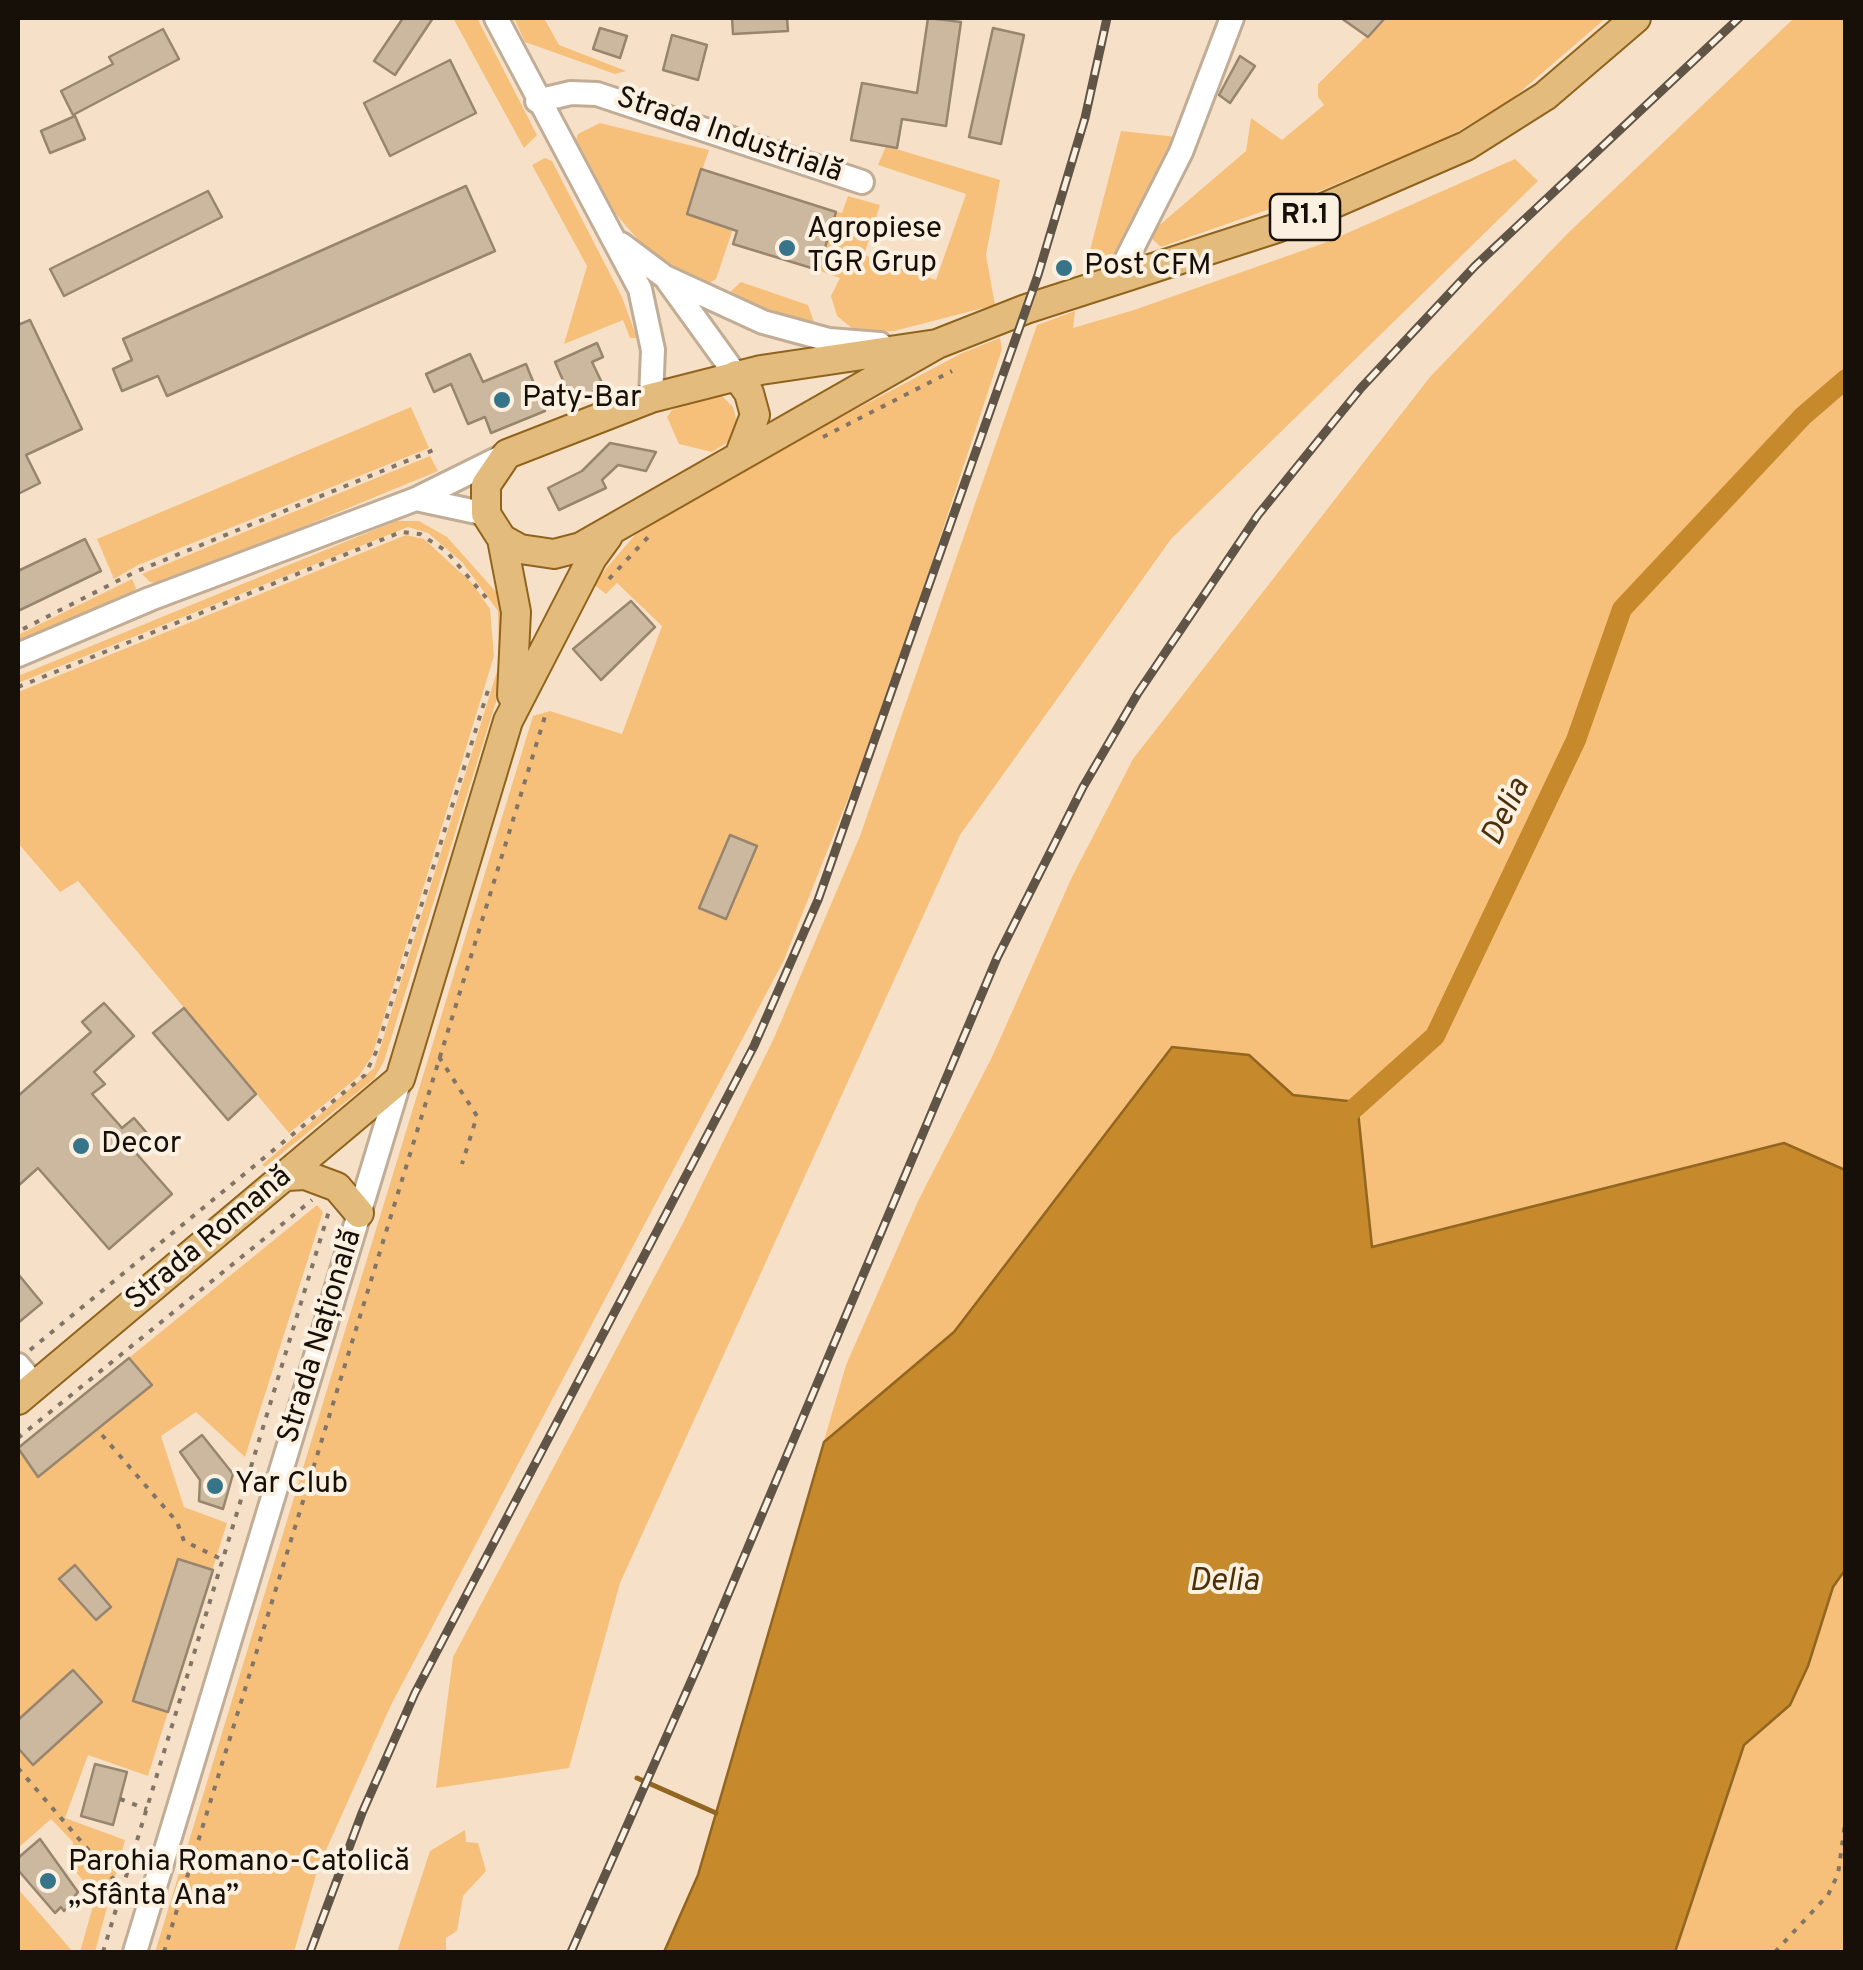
<!DOCTYPE html>
<meta charset="utf-8">
<style>
body{margin:0}
#map{position:relative;width:1863px;height:1970px;overflow:hidden;background:#f6e1c8;font-family:Overpass,sans-serif}
canvas{display:block}
.frame{position:absolute;inset:0;border:20px solid #171008;pointer-events:none}
</style>
<div id="map">
<canvas width="1863" height="1970"></canvas>
<div class="frame"></div>
</div>
<script>
const ctx = document.querySelector('canvas').getContext('2d');
ctx.lineJoin = 'round';
function paint(path, color) { ctx.fillStyle = color; ctx.fill(path, 'evenodd'); }
const shape = rows => new Path2D(rows.map(r => 'M' + r).join(''));
function strokePath(path, color, width, dash) { ctx.strokeStyle = color; ctx.lineWidth = width; ctx.lineCap = dash ? 'butt' : 'round'; ctx.setLineDash(dash || []); ctx.stroke(path); }
function write(font, color, halo, rows, align = 'center') {
  ctx.font = font + ' Overpass,sans-serif'; ctx.lineWidth = 8; ctx.setLineDash([]); ctx.textBaseline = 'middle'; ctx.strokeStyle = halo; ctx.fillStyle = color; for (const [text, x, y, turn = 0] of rows) {
    ctx.save(); ctx.translate(x, y); ctx.rotate((+turn || 0) * Math.PI / 180); ctx.textAlign = isNaN(turn) ? turn : align; if (halo) ctx.strokeText(text, 0, 0); ctx.fillText(text, 0, 0); ctx.restore();
  }
}
const green = shape([
 [453,18,477,18,537,135,524,148],
 [514,18,544,18,559,45,626,71,615,74,525,42],
 [1385,18,1606,18,1512,99,1450,136,1310,195,1161,247,1151,238,1156,228,1246,151,1251,118,1282,140,1324,105,1318,97,1318,84],
 [1794,18,1845,18,1845,1952,664,1952,698,1875,846,1365,919,1199,992,1057,1071,879,1133,759,1430,377,1567,234],
 [600,123,709,150,687,214,733,229,716,279,708,284,675,267,640,242,608,205,575,143,578,134],
 [1121,131,1177,137,1110,268,1083,277],
 [886,146,1000,180,986,255,995,305,894,331,858,333,837,316,831,296,840,278,818,270,836,212,842,213,848,196,880,205,864,255,936,280,966,194,878,165],
 [545,158,552,161,622,297,637,338,630,338,623,320,564,344,587,266,532,165],
 [1515,159,1538,181,1171,539,960,835,620,1583,569,1768,436,1788,453,1657,683,1223,774,1038,860,836,1037,325,1075,311,1073,328,1134,310,1327,242],
 [741,282,808,305,814,322,786,320,736,299,731,291],
 [1000,338,1002,349,886,703,784,960,391,1705,318,1868,294,1952,155,1952,533,716,550,711,622,734,662,626,617,583,606,594,593,584,634,536,668,509,962,353],
 [712,394,722,396,733,407,738,426,733,439,712,452,679,444,667,417,672,410],
 [411,407,429,448,138,565,114,579,97,539],
 [430,456,438,471,164,584,150,582,142,574],
 [396,521,419,521,447,537,498,594,505,607,504,676,384,1061,374,1079,265,1167,262,1165,374,1068,499,665,498,611,462,562,428,533,408,527,18,683,18,676],
 [406,535,424,539,472,583,490,609,494,656,372,1056,359,1076,289,1133,78,881,60,892,18,843,18,692],
 [132,579,136,588,132,597,20,643,18,635],
 [317,1205,323,1212,245,1457,196,1412,161,1436,184,1507,227,1523,148,1776,88,1755,65,1818,125,1840,95,1952,80,1952,96,1895,72,1868,73,1842,51,1819,18,1848,18,1448],
 [465,1830,466,1842,478,1843,486,1871,463,1896,457,1931,446,1938,446,1952,397,1952,430,1851],
 [18,1889,41,1915,73,1952,18,1952]
]);
const water = shape([
 [1172,1047,1249,1055,1293,1095,1357,1102,1372,1247,1784,1143,1845,1170,1845,1570,1833,1587,1808,1666,1790,1705,1744,1745,1675,1952,664,1952,698,1875,824,1442,954,1332,1172,1047]
]);
const stream = shape([
 [637,1778,716,1813]
]);
const canal = shape([
 [1338,1123,1435,1036,1576,740,1622,609,1803,416,1846,379]
]);
const building = shape([
 [403,18,433,18,395,75,374,61,403,18],
 [732,18,787,18,788,31,733,34,732,18],
 [928,18,961,22,946,126,902,119,897,148,851,140,862,83,917,93,928,18],
 [1341,18,1385,18,1368,37,1341,18],
 [600,28,627,36,620,58,593,49,600,28],
 [993,28,1024,35,1001,144,969,137,993,28],
 [163,29,179,59,73,115,61,91,113,64,109,57,163,29],
 [672,35,707,45,698,80,663,70,672,35],
 [1240,56,1255,66,1230,103,1219,95,1240,56],
 [450,60,476,113,390,156,364,103,450,60],
 [75,116,85,139,50,153,41,131,75,116],
 [701,169,836,212,818,270,733,244,737,231,687,214,701,169],
 [466,186,495,251,167,396,158,376,122,391,113,369,132,360,123,339,466,186],
 [208,191,222,217,64,296,50,269,208,191],
 [30,320,82,429,26,455,40,483,18,494,18,325,30,320],
 [597,343,603,357,592,362,604,387,572,401,555,362,597,343],
 [470,354,483,382,526,364,545,411,491,433,485,417,468,424,451,384,434,392,426,374,470,354],
 [610,443,656,452,646,471,618,465,602,480,606,488,559,510,548,488,582,471,610,443],
 [85,539,101,571,18,611,18,571,85,539],
 [631,601,655,627,601,680,573,649,631,601],
 [730,835,757,846,726,919,699,908,730,835],
 [104,1003,134,1036,94,1072,105,1084,92,1094,122,1128,134,1118,152,1139,136,1153,172,1194,109,1249,38,1168,18,1186,18,1096,91,1032,82,1022,104,1003],
 [184,1008,256,1094,228,1120,153,1033,184,1008],
 [18,1274,42,1303,18,1323,18,1274],
 [129,1358,152,1385,38,1477,18,1448,129,1358],
 [202,1435,233,1474,223,1509,199,1501,200,1480,180,1452,202,1435],
 [178,1559,213,1570,168,1712,133,1701,178,1559],
 [75,1565,111,1607,96,1620,59,1579,75,1565],
 [73,1670,102,1702,33,1765,18,1748,18,1720,73,1670],
 [95,1764,127,1772,113,1825,81,1816,95,1764],
 [40,1839,78,1892,64,1911,61,1907,55,1913,18,1870,18,1858,40,1839]
]);
const path = shape([
 [823,437,952,371],
 [609,579,650,535],
 [23,629,135,572,436,449],
 [18,687,401,532,420,534,446,551,489,601],
 [439,1057,477,1116,462,1164],
 [30,1350,365,1075,376,1052,489,687],
 [102,1435,177,1522,184,1541,223,1560],
 [18,1438,312,1200],
 [18,1768,122,1889],
 [120,1799,147,1809],
 [103,1952,329,1211],
 [164,1952,546,713],
 [1775,1952,1828,1895,1838,1874,1846,1817]
]);
const minor = shape([
 [496,18,640,289,653,350,651,398],
 [537,101,571,93,597,94,862,182],
 [621,244,665,277,763,322,829,340,880,344],
 [668,281,736,375],
 [1115,282,1181,152,1232,18],
 [416,499,486,514],
 [18,655,150,599,416,499,507,454],
 [18,1365,35,1385],
 [135,1952,400,1079]
]);
const major = shape([
 [937,344,761,370,651,398,507,454,486,485,486,514,502,539,520,549,554,554,581,547,937,344,1026,309,1277,228,1466,146,1545,96,1636,18],
 [736,375,749,393,755,415,740,454],
 [502,539,516,612,512,695],
 [287,1176,305,1175,337,1187,359,1213],
 [18,1400,400,1079,508,721,592,558,608,536]
]);
const rail = shape([
 [310,1952,362,1813,415,1693,754,1046,818,900,1038,275,1085,118,1107,18],
 [571,1952,700,1661,997,958,1083,787,1138,693,1258,515,1361,388,1475,266,1739,18]
]);
const markers = [
 [787,248,10,"#357489"],
 [1064,268,10,"#357489"],
 [502,400,10,"#357489"],
 [81,1146,10,"#357489"],
 [215,1486,10,"#357489"],
 [48,1881,10,"#357489"]
];
const shields = [
 [1305,217,70]
];
const shieldNames = [
 ["R1.1",1305,217]
];
const streetNames = [
 ["Strada Industrială",729,137,19],
 ["Strada Romană",210,1240,-40],
 ["Strada Națională",322,1337,-73]
];
const poiNames = [
 ["Agropiese",807,231],
 ["TGR Grup",807,265],
 ["Post CFM",1084,268],
 ["Paty-Bar",522,400],
 ["Decor",101,1146],
 ["Yar Club",235,1486],
 ["Parohia Romano-Catolică",68,1864],
 ["„Sfânta Ana”",68,1898]
];
const waterNames = [
 ["Delia",1508,813,-64],
 ["Delia",1224,1584]
];
paint(green, '#f6c07b');
paint(water, '#c6892b');
strokePath(water, '#926520', 2.5);
strokePath(stream, '#926520', 5);
strokePath(canal, '#c6892b', 20);
paint(building, '#ccb89f');
strokePath(building, '#98856e', 2.5);
strokePath(minor, '#c1ad95', 28);
strokePath(major, '#90631c', 32);
strokePath(path, '#837565', 4, [5, 8]);
strokePath(minor, '#fff', 22);
strokePath(major, '#e3bc7d', 28);
strokePath(rail, '#5f5446', 9);
strokePath(rail, '#fcf0e0', 5, [15]);
for (const [x, y, r, color] of markers) { const dot = new Path2D(); dot.arc(x, y, r, 0, 2 * Math.PI); ctx.fillStyle = color; ctx.fill(dot); strokePath(dot, '#fcf0e0', 4); }
for (const [x, y, w] of shields) { const box = new Path2D(); box.roundRect(x - w / 2, y - 23, w, 46, 8); ctx.fillStyle = '#fcf0e0'; ctx.fill(box); strokePath(box, '#171008', 2.5); }
write('bold 28px', '#171008', null, shieldNames);
write('30px', '#171008', '#fcf0e0', streetNames);
write('30px', '#171008', '#fcf0e0', poiNames, 'left');
write('italic 32px', '#4a310a', '#fcf0e0', waterNames);
</script>
